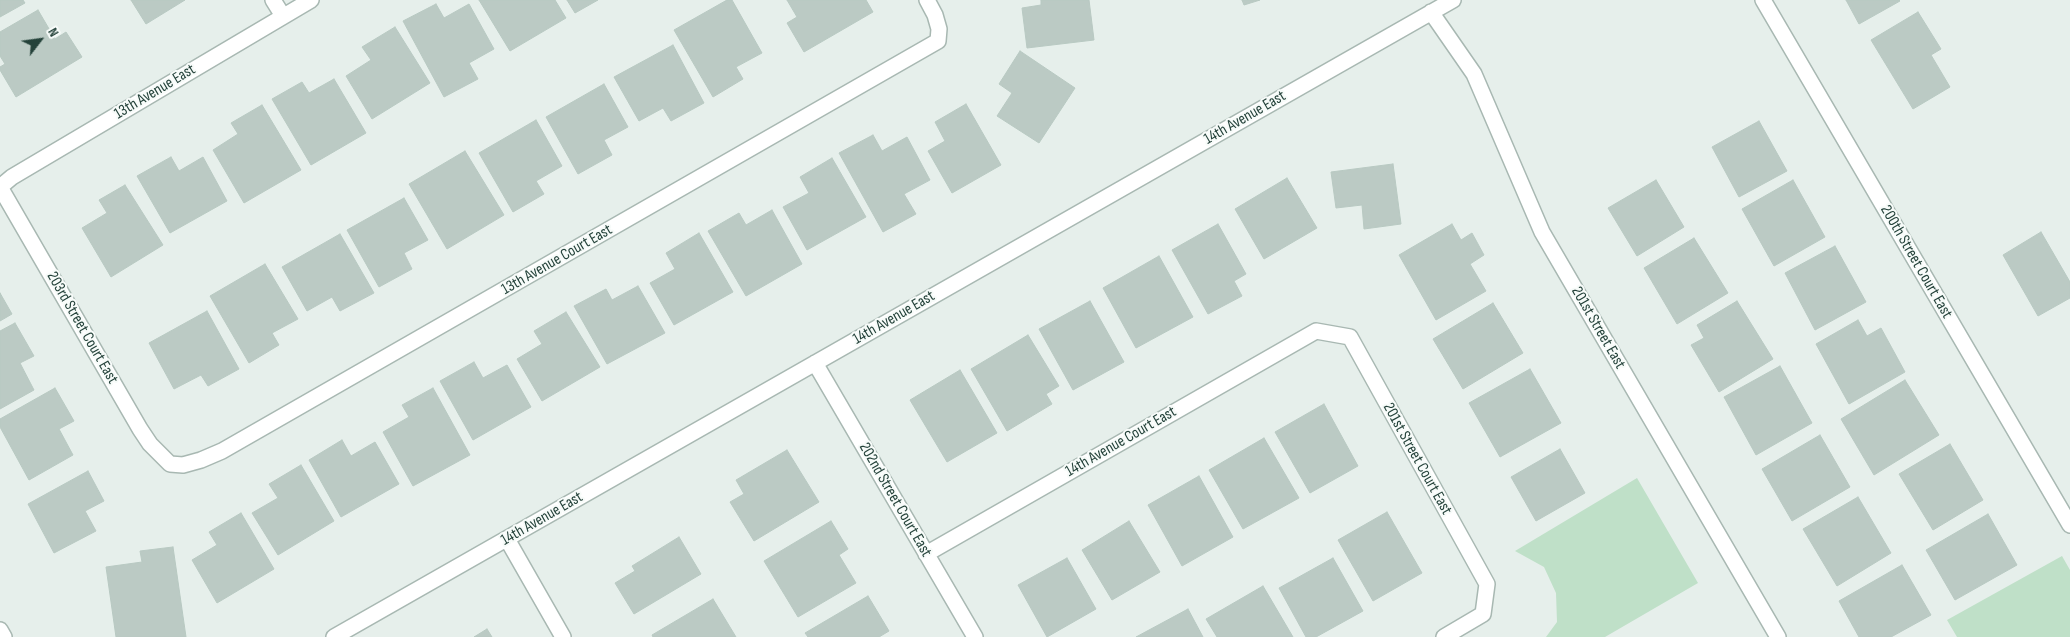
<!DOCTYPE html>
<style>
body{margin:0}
#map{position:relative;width:2070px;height:637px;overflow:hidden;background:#e6efeb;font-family:"Sofia Sans Condensed",sans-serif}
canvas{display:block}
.north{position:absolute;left:15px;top:15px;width:50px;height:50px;-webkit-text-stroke:4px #f7fbf9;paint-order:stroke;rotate:60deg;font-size:14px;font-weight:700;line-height:20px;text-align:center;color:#24423a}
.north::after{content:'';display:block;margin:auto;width:18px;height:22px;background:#24423a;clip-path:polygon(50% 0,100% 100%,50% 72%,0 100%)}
</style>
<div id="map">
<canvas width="2070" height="637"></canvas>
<div class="north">N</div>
</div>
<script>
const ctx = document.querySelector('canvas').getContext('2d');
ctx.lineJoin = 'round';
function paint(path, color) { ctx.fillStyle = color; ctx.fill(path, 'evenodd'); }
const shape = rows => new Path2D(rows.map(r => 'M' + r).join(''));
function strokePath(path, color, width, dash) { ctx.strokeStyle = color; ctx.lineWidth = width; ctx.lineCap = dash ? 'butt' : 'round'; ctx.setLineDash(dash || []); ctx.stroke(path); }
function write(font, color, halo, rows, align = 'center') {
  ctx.font = font + ' "Sofia Sans Condensed",sans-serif'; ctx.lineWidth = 4; ctx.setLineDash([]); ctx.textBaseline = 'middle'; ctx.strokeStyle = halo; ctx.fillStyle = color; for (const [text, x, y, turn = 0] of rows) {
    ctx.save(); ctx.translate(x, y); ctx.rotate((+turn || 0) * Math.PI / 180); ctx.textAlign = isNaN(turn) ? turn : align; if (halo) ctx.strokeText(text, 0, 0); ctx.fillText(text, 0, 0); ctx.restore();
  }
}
const green = shape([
 [1637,478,1698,583,1605,637,1546,637,1557,622,1556,593,1544,567,1515,551],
 [2062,556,2070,570,2070,637,1957,637,1947,620]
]);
const building = shape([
 [0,0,23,0,25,3,0,17,0,0],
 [131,0,185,0,146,24,131,0],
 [479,0,555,0,566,18,510,51,479,0],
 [567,0,598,0,575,13,567,0],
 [727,0,732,0,762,53,736,67,743,79,713,97,674,30,727,0],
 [787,0,866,0,873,12,804,52,787,23,797,17,787,0],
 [1041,0,1089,0,1094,40,1027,48,1022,8,1041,5,1041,0],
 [1242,0,1260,0,1244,5,1242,0],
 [1846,0,1899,0,1900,1,1859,24,1846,0],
 [436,4,444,18,469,4,494,49,469,63,478,79,444,97,403,21,436,4],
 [38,10,55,39,66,32,82,57,16,97,0,70,0,67,5,64,0,56,0,32,38,10],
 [1918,12,1941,49,1931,55,1950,87,1913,109,1871,40,1918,12],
 [395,27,430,83,372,119,346,76,371,60,362,47,395,27],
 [673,45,704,103,671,121,663,108,639,121,614,77,673,45],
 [1020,51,1075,88,1039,143,997,116,1012,93,999,84,1020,51],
 [334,79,366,133,311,165,272,99,302,82,309,93,334,79],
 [604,84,628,127,604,140,612,155,578,174,546,117,604,84],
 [966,104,1001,165,952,193,928,151,945,141,935,122,966,104],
 [262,105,301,170,244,203,213,150,238,134,231,123,262,105],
 [536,120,562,166,536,181,544,194,513,212,479,153,536,120],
 [1759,121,1787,171,1739,197,1712,147,1759,121],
 [873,135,882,151,907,137,930,180,904,194,916,214,883,232,839,153,873,135],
 [465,151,504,215,447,249,409,184,465,151],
 [171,157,179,171,203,157,227,201,170,233,137,176,171,157],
 [832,158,866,217,807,250,783,207,809,193,800,177,832,158],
 [1393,164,1401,224,1364,229,1362,205,1336,208,1331,172,1393,164],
 [1287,178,1317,228,1264,259,1235,209,1287,178],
 [1656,180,1684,227,1637,256,1608,208,1656,180],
 [1793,180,1825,237,1774,266,1742,209,1793,180],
 [125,185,163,245,111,277,82,228,107,213,99,200,125,185],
 [404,198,428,240,404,253,412,269,379,287,347,230,404,198],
 [772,210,802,264,746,296,708,231,739,213,746,225,772,210],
 [1218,224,1246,274,1234,281,1242,296,1208,314,1172,250,1218,224],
 [1452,224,1461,240,1472,233,1484,255,1470,264,1486,291,1436,320,1399,255,1452,224],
 [2041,232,2070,282,2070,298,2038,316,2003,255,2041,232],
 [699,233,733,292,674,325,650,283,675,269,666,253,699,233],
 [340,234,374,293,340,311,332,297,307,311,282,267,340,234],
 [1694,238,1728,293,1677,324,1644,268,1694,238],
 [1835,246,1866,302,1815,330,1785,273,1835,246],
 [1159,256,1193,317,1136,348,1103,288,1159,256],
 [265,264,298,319,272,333,279,345,249,363,210,296,265,264],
 [638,286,665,333,607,364,574,306,606,289,612,300,638,286],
 [0,293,12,314,0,321,0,293],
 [1090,301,1124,362,1073,390,1039,329,1090,301],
 [1737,301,1773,359,1719,392,1691,345,1704,338,1697,325,1737,301],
 [1493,303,1523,353,1463,389,1433,339,1493,303],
 [207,311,239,369,208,386,201,375,174,389,149,343,207,311],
 [566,312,600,367,542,401,517,359,542,344,534,331,566,312],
 [1858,320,1867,336,1881,328,1905,372,1849,404,1816,344,1858,320],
 [15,323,34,356,20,363,34,390,0,409,0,331,15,323],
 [1028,335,1059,386,1046,394,1052,404,1007,431,971,369,1028,335],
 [474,362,483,378,507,365,531,407,473,440,440,381,474,362],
 [1780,366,1812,423,1756,455,1724,397,1780,366],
 [1530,369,1561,423,1500,457,1469,403,1530,369],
 [960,370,997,433,947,462,910,400,960,370],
 [1905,380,1939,435,1874,475,1841,419,1905,380],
 [55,388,74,421,59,429,73,455,29,480,0,427,0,419,55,388],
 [433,388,470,455,413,486,383,432,409,417,402,405,433,388],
 [1324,404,1358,466,1310,493,1275,432,1324,404],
 [1820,435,1850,487,1792,521,1762,469,1820,435],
 [1264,438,1299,498,1243,529,1209,470,1264,438],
 [342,440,351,456,375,442,399,484,341,517,309,460,342,440],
 [1950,444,1983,500,1933,530,1899,474,1950,444],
 [1560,449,1585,493,1536,521,1511,477,1560,449],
 [787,450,819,502,754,541,730,502,744,494,736,480,787,450],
 [301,465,334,521,278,555,252,513,278,498,269,484,301,465],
 [88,471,104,501,85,511,96,531,54,553,28,504,88,471],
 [1199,476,1233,537,1182,566,1148,505,1199,476],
 [1858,497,1891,553,1837,586,1803,529,1858,497],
 [1387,512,1422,573,1373,601,1338,540,1387,512],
 [241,513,274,569,217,603,192,560,217,545,209,532,241,513],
 [1988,514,2017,565,1955,600,1926,550,1988,514],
 [831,521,848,549,839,555,856,583,798,617,764,561,831,521],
 [1129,521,1160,572,1112,600,1082,550,1129,521],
 [679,537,701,574,634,614,615,583,635,571,632,566,679,537],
 [173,547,186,637,116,637,106,567,142,562,140,551,173,547],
 [1067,558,1096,609,1047,637,1018,585,1067,558],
 [1333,558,1363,611,1316,637,1306,637,1279,588,1333,558],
 [1902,565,1931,615,1891,637,1859,637,1839,601,1902,565],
 [1263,586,1293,637,1217,637,1206,619,1263,586],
 [868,596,889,631,879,637,808,637,805,633,868,596],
 [713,599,736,637,653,637,652,635,713,599],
 [1188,609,1203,637,1136,637,1188,609],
 [487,629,492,637,474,637,487,629]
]);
const minor = shape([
 [273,0,283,16],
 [1763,0,2070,525],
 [1431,12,1474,74,1542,232,1778,637],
 [0,187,140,429,150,444,170,464,183,465,201,460,222,451,938,41,939,29,935,15,927,0],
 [0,187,12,177,311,0],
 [815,363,975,637],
 [507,539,563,637],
 [926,554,1316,331,1350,337,1487,584,1483,614,1444,637],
 [0,630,4,637],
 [334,637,1453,0]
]);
const streetNames = [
 ["13th Avenue East",155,92,-31],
 ["14th Avenue East",1245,118,-30],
 ["13th Avenue Court East",557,260,-30],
 ["200th Street Court East",1916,262,60],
 ["14th Avenue East",894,318,-30],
 ["203rd Street Court East",82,328,60],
 ["201st Street East",1598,328,60],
 ["14th Avenue Court East",1121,442,-30],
 ["201st Street Court East",1417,459,61],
 ["202nd Street Court East",895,500,60],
 ["14th Avenue East",542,519,-30]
];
paint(green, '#bfe0c8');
paint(building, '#bbcac4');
strokePath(building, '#b8c9c2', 1);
strokePath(minor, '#a8b8b2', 18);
strokePath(minor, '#fff', 15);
write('16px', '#24423a', '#f7fbf9', streetNames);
</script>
